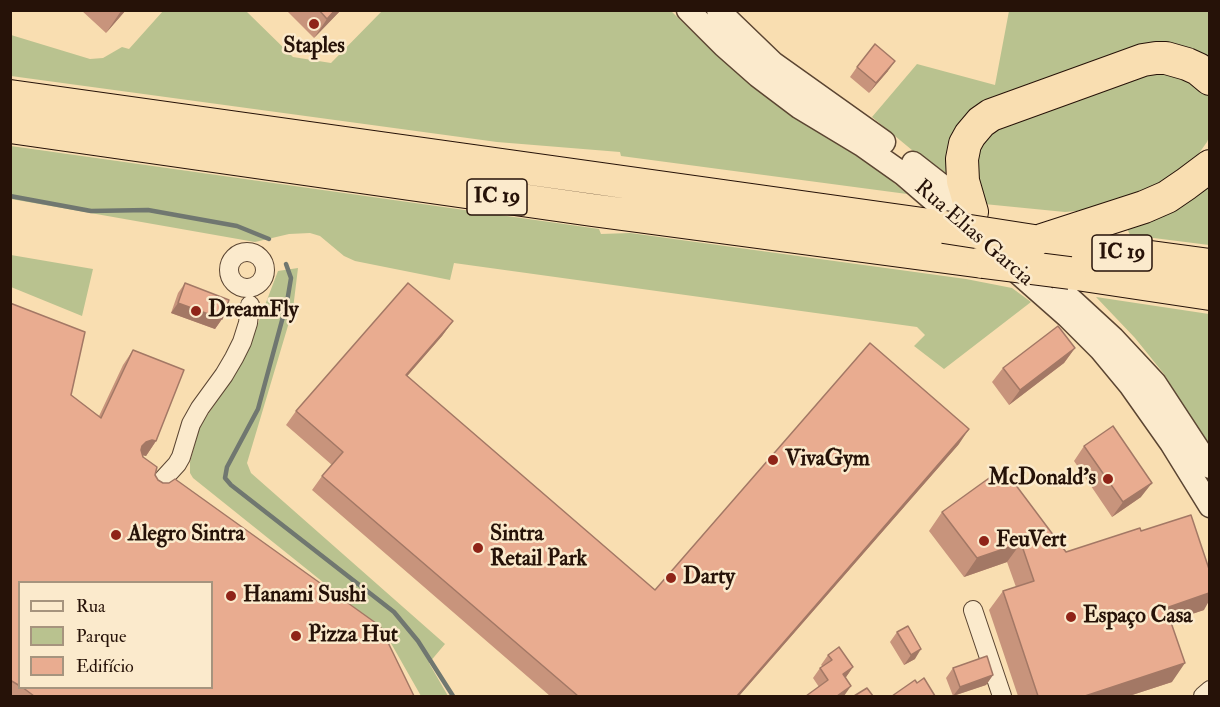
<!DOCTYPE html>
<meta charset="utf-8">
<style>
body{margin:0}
#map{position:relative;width:1220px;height:707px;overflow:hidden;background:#f9deb1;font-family:"IM FELL Double Pica",serif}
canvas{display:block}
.frame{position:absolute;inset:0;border:12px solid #261208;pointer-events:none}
.legend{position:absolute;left:18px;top:581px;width:195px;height:108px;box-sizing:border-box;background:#fbeacc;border:2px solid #a6947e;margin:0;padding:8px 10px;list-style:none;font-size:18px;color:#261208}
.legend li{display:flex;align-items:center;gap:12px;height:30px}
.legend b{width:30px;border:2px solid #a6947e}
</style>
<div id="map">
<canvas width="1220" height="707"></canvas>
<div class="frame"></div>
<ul class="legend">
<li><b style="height:8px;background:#fbeacc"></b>Rua</li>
<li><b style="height:16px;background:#b9c28f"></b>Parque</li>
<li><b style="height:16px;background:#e9ac90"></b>Edifício</li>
</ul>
</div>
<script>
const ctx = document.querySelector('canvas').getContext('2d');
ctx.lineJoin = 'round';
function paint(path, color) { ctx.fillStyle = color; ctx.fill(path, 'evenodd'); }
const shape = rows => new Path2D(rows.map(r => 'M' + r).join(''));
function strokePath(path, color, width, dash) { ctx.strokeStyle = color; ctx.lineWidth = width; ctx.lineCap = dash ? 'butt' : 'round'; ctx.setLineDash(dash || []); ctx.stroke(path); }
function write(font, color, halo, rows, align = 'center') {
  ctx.font = font + ' "IM FELL Double Pica",serif'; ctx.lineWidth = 5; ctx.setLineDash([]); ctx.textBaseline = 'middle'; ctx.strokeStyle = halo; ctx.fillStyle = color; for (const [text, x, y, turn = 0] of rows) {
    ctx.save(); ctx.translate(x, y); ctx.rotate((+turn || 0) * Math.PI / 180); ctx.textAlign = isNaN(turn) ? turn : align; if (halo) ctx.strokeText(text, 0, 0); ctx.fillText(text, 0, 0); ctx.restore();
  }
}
const green = shape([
 [163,11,246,11,293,57,331,63,382,11,671,11,701,40,781,106,873,165,907,194,621,156,620,152,497,142,11,76,11,35,90,59,103,58,122,47,129,49],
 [1009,11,1209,11,1209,62,1003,101,947,179,872,117,917,64,995,85],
 [1155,70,1195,78,1209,97,1209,137,1207,142,1192,163,1153,191,1088,210,1065,212,984,204,978,190,976,160,982,145,992,130],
 [11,146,599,229,601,234,630,233,966,279,1012,288,1031,302,944,369,914,346,925,335,917,327,454,263,450,280,355,261,344,256,320,236,310,233,289,234,255,242,11,199],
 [1209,179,1209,245,1130,235,1125,224],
 [11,255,93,269,82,316,11,287],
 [298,268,293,309,247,463,251,473,445,644,429,663,448,696,421,696,384,631,193,478,190,473,190,462,200,426,224,391,249,347,278,271],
 [1096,297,1209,314,1209,447,1164,374,1135,338]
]);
const stream = shape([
 [10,196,91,211,148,210,237,226,269,239],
 [286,264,291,278,287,302,258,409,227,467,225,478,231,485,394,612,418,641,453,696]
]);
const minor = shape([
 '229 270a18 18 0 1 1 36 0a18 18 0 1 1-36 0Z',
 [156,487,177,464,181,457,191,424,200,408,224,375,234,358,242,342,248,323,250,305],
 [973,610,1002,696],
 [1203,696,1210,690]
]);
const tertiary = shape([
 [688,10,724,46,758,76,799,107,862,145,903,174,969,231],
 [718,10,773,63,884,142],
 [913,163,954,195,971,211],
 [1008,264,1067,316,1101,350,1130,385,1171,443,1210,506],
 [1063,292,1113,338,1155,383,1210,467]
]);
const trunk = shape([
 [10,96,944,227],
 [10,127,592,210,983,262],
 [972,212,963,181,962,159,965,144,970,135,981,122,991,115,1143,60,1156,58,1166,58,1187,64,1198,69,1210,79],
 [1039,241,1144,207,1167,197,1186,184,1210,166],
 [1047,243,1210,265],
 [1070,273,1210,294]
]);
const trunkBridge = shape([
 [944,227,1034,241],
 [983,262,1070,273]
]);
const wall = shape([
 [81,10,126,10,106,33],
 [286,10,341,10,314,38],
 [857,67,888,71,869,93,850,77],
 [185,283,222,319,215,329,171,313,178,293],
 [10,303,71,395,99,416,123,365,133,350,156,441,146,456,142,455,143,457,158,480,414,696,10,696],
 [20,582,212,687,20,687],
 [453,321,442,336,407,376,655,590,959,444,739,696,550,696,312,490,322,476,332,465,286,425,296,411],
 [1075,348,1064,363,1009,405,992,382,1003,368],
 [1084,446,1141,497,1112,517,1074,461],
 [942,512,1066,552,1141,531,1204,610,1171,621,1172,682,1129,696,1018,696,989,610,1003,591,1016,587,1007,562,964,577,929,531],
 [897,632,915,659,904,665,890,642],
 [828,655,853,667,846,677,819,687,813,678,820,668,823,667,821,665],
 [953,668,993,675,986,685,953,696,946,678]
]);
const shadedWall = shape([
 [122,10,126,10,106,33,119,14],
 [335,10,341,10,314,38,327,19],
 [895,61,888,71,869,93,876,83],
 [178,303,222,319,215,329,171,313],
 [453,321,442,336,396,389,406,375],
 [1075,348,1064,363,1009,405,1020,390],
 [969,429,959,444,739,696,737,696],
 [152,440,156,441,146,456,142,455,136,456,142,446,146,442],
 [1152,483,1141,497,1112,517,1123,502],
 [1021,543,1007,562,964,577,977,558],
 [1209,593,1209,601,1204,610,1153,627,1166,608],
 [921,649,915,659,904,665,911,655],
 [1185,663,1172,682,1129,696,1085,696],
 [853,667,846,677,836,684,843,674],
 [993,675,986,685,953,696,960,687],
 [851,686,844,696,837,696]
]);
const building = shape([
 [319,10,335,10,327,19,319,10],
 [875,44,895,61,876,83,857,67,875,44],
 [185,283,229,300,222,319,178,303,185,283],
 [408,283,453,321,406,375,655,590,870,343,969,429,737,696,578,696,322,476,343,452,296,411,408,283],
 [10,303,85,332,71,395,101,418,133,350,184,370,156,441,152,440,146,442,142,446,141,450,143,457,157,467,155,475,158,480,163,483,169,483,175,479,380,626,414,696,34,696,22,687,212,687,212,582,20,582,20,686,10,680,10,303],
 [1058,326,1075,348,1020,390,1003,368,1058,326],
 [1113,426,1152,483,1123,502,1084,446,1113,426],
 [1003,468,1066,552,1140,528,1141,531,1191,515,1209,569,1209,593,1166,608,1185,663,1085,696,1038,696,1003,591,1034,581,1021,543,977,558,942,512,1003,468],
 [908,626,921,649,911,655,897,632,908,626],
 [839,647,853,667,843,674,851,686,837,696,806,696,828,680,820,668,832,660,828,655,839,647],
 [987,656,993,675,960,687,953,668,987,656],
 [924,678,935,696,892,696,915,680,917,683,924,678],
 [867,688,873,696,854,696,867,688]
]);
const markers = [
 [314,24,6,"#8f2418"],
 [196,311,6,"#8f2418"],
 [773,460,6,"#8f2418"],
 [1108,479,6,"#8f2418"],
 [116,535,6,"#8f2418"],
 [984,541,6,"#8f2418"],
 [478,548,6,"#8f2418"],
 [671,578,6,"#8f2418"],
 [231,596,6,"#8f2418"],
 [1071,617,6,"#8f2418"],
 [296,636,6,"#8f2418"]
];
const shields = [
 [497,197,60],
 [1122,253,60]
];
const shieldNames = [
 ["IC 19",497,197],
 ["IC 19",1122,253]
];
const poiNames = [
 ["Staples",314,47,"center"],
 ["DreamFly",208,311],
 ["VivaGym",785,460],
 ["McDonald's",1096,479,"right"],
 ["Alegro Sintra",128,535],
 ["Sintra",490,535],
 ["Retail Park",490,560],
 ["FeuVert",996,541],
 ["Darty",683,578],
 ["Hanami Sushi",243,596],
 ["Espaço Casa",1083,617],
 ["Pizza Hut",308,636]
];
const streetNames = [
 ["Rua Elias Garcia",973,234,41]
];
paint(green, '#b9c28f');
strokePath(stream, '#707770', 4.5);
strokePath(minor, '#5b4532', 20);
strokePath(tertiary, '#5b4532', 25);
strokePath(trunk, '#261208', 34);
strokePath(minor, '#fbeacc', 18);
strokePath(tertiary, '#fbeacc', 22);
strokePath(trunk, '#f9deb1', 32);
strokePath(trunkBridge, '#261208', 34, []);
strokePath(trunkBridge, '#f9deb1', 32);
paint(wall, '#c8947c');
paint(shadedWall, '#a37865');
paint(building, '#e9ac90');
strokePath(building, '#a37865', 1.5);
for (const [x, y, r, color] of markers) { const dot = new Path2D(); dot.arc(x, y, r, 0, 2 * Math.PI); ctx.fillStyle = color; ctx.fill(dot); strokePath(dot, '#fbeacc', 2); }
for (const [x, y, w] of shields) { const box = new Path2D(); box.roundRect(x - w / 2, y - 18, w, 36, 4.5); ctx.fillStyle = '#fbeacc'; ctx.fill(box); strokePath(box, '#261208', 1.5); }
write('bold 21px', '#261208', null, shieldNames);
write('bold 22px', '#261208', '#fbeacc', poiNames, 'left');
write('22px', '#261208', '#fbeacc', streetNames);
</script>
